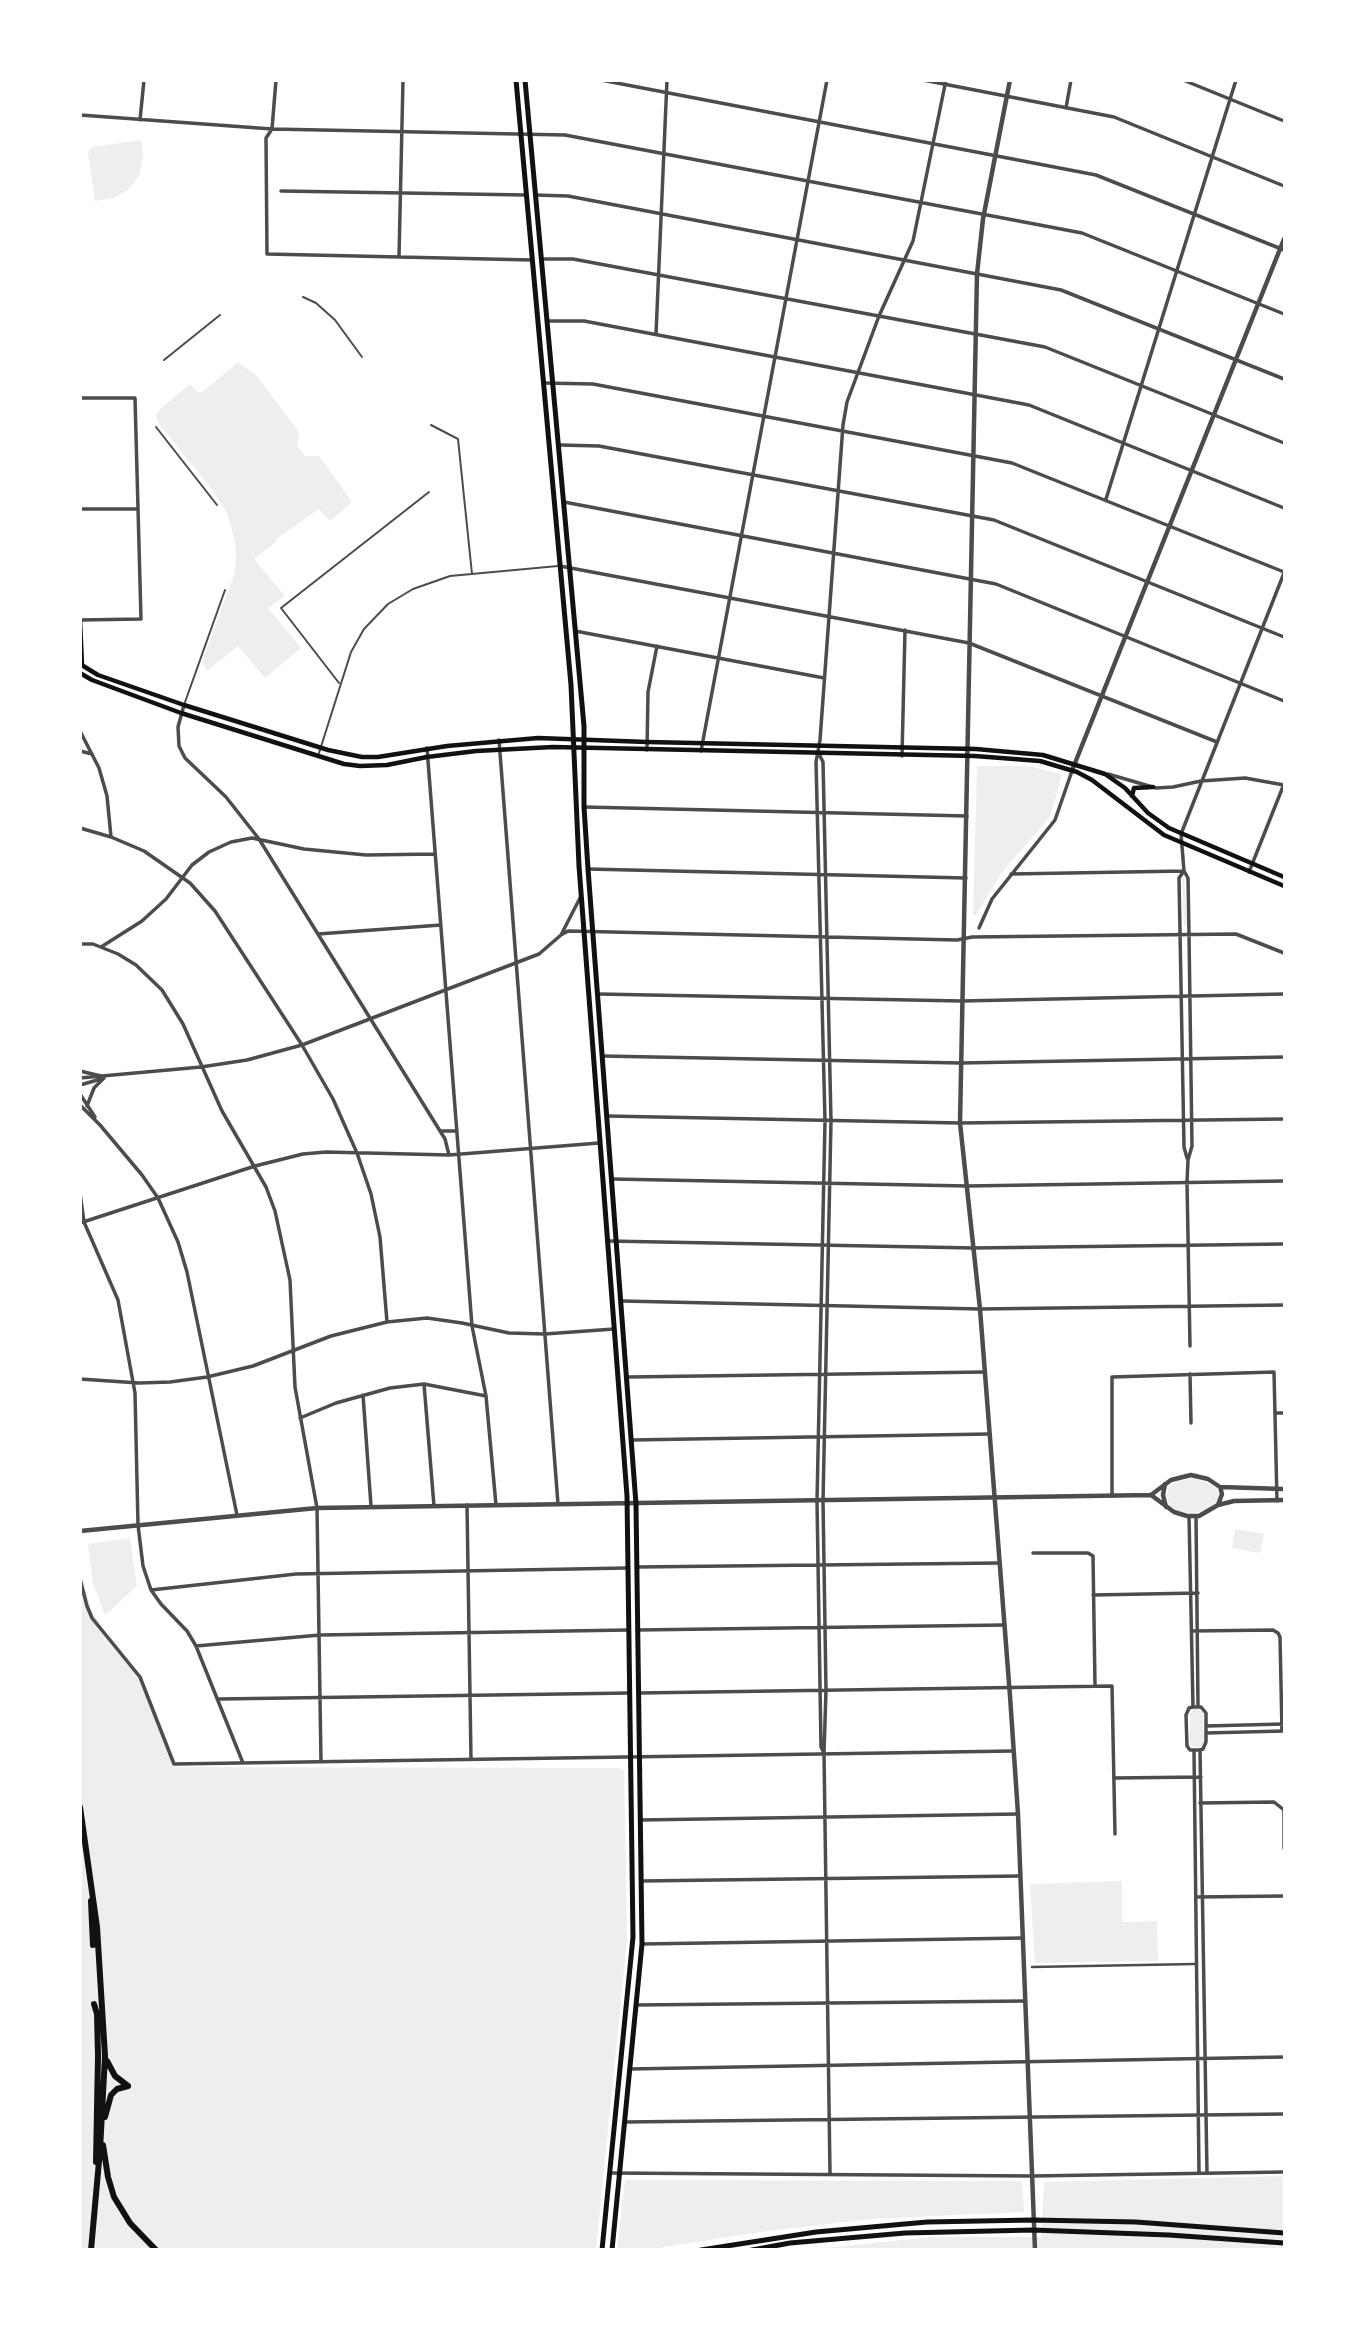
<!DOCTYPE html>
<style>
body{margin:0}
#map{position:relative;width:1365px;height:2330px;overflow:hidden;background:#fff;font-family:"Asap Condensed",sans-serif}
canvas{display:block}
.frame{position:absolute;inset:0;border:82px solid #fff;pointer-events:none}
</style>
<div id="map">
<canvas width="1365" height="2330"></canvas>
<div class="frame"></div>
</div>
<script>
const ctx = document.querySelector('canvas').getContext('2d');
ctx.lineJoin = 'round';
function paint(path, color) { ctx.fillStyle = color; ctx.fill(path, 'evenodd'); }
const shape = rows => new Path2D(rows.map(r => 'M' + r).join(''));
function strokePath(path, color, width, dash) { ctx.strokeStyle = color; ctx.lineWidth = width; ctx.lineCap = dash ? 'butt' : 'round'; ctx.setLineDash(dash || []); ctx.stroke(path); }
const green = shape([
 [141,140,143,156,139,176,128,190,114,198,95,201,88,152,92,147],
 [238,362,256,375,299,432,297,445,305,456,319,456,352,502,330,521,319,509,275,540,276,542,254,559,285,596,268,608,301,648,265,678,238,646,207,671,202,662,235,572,236,553,234,538,227,513,211,488,159,424,156,415,160,409,190,384,200,394],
 [977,766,1028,766,1062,774,1050,817,1002,872,976,915,973,915],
 [1184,877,1187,924,1184,927,1182,879],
 [1195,1478,1217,1488,1219,1497,1215,1505,1207,1510,1193,1513,1181,1512,1170,1506,1166,1496,1169,1487,1178,1481],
 [1235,1529,1264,1534,1260,1553,1232,1548],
 [130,1538,137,1586,105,1615,93,1584,88,1544],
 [81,1573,91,1609,107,1635,142,1679,174,1767,620,1768,624,1771,627,1940,596,2249,81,2249],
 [1193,1709,1199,1709,1203,1713,1204,1743,1200,1748,1190,1746,1190,1714],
 [1122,1881,1122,1922,1157,1921,1158,1961,1035,1963,1030,1884],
 [1284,2176,1284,2249,805,2250,932,2237,1041,2237,1044,2182],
 [625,2180,1022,2181,1024,2212,870,2219,760,2232,652,2249,617,2249]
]);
const service = shape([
 [303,297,316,303,335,320,362,357],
 [164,360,220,315],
 [431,425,458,439,472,574],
 [156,427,217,505],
 [339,683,281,608,429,492],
 [184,705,225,590],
 [319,753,351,652,364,629,388,604,413,589,450,576,558,566]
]);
const pedestrian = shape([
 [1032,1967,1195,1964]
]);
const minor = shape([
 [276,80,272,129,266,138,267,254,532,260],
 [601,80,1096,175,1284,250],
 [923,80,1114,117,1284,186],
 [1183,80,1284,121],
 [1066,108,1071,80],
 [80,115,272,129,565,135,1082,233,1284,314],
 [140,120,144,80],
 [281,191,526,195],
 [535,195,568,196,1061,290,1284,379],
 [399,257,403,80],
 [542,259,573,259,1045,347,1284,443],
 [548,321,584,321,1029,405,1284,508],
 [656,334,667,80],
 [543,383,593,384,1012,463,1284,572],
 [80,398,135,398,141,619,80,620],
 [560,445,599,446,994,520,1284,637],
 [1106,499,1236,80],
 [564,502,996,584,1284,701],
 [80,509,138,509],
 [560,566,969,643,1217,742],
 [575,631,824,678],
 [184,705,178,727,179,746,185,758,226,797,259,839,445,1139,449,1155],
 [80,731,99,768,107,796,111,837],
 [499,740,558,1504],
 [427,748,472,1326,486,1396,496,1505],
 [647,750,648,692,657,646],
 [80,751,92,754],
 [701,751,827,80],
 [820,756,823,762,831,1121,823,1501,826,1690,824,1753,830,2174],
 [902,756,905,630],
 [1108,774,1156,788,1173,787,1201,781,1245,778,1284,785],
 [584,807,967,816],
 [80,828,111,837,144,851,190,883,215,911,302,1045,333,1099,357,1153,371,1194,380,1237,387,1322],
 [588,869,966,878],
 [1184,871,1179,878,1184,1147,1187,1158],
 [1249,872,1284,784],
 [1011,874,1184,871],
 [979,928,992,899,1055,820,1072,771],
 [318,934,441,925],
 [561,935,568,931,957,940,972,937,1236,934,1284,953],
 [80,944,93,944,118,954,136,965,162,990,183,1024,222,1111,266,1187,275,1211,290,1280,295,1387,317,1508,321,1762],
 [101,947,142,921,166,899,192,865,209,852,231,842,252,838,304,849,366,855,435,854],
 [598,994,962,1001,1284,994],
 [603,1056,961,1063,1284,1057],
 [80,1071,101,1076],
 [80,1078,201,1067,247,1060,302,1045,539,954,561,935,580,898],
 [80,1085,101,1079],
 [80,1094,95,1117],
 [80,1105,100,1125,142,1175,158,1198,178,1242,187,1272,237,1515],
 [87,1106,94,1088,104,1078],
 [607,1116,960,1123,1284,1119],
 [440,1131,456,1131],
 [612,1179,967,1186,1284,1181],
 [80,1193,84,1222,118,1300,135,1393,138,1525,143,1566,151,1590,161,1604,187,1631,196,1646,243,1763],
 [80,1223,255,1166,303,1154,326,1152,449,1155,599,1143],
 [608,1241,974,1248,1284,1244],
 [622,1301,980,1309,1284,1305],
 [1190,1346,1187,1182,1188,1160,1192,1146,1189,934,1188,878,1184,871,1181,834,1284,573],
 [1190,1374,1191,1423],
 [628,1377,985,1372],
 [80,1379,139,1383,170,1382,207,1377,253,1366,331,1336,387,1322,427,1318,462,1323,509,1333,545,1334,614,1329],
 [424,1384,434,1506],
 [363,1395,371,1506],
 [1275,1413,1284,1413],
 [300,1418,336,1403,390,1388,424,1384,486,1396],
 [631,1440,989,1434],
 [1112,1496,1112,1377,1274,1372,1277,1501],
 [467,1505,471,1759],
 [1189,1516,1193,1707,1189,1708,1186,1715,1187,1746,1190,1750,1200,1750,1203,1749,1206,1742,1206,1713,1201,1707,1193,1707],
 [1196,1516,1198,1706],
 [1033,1553,1088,1553,1093,1556,1095,1686],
 [637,1567,999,1563],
 [80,1579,87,1606,92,1618,140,1677,174,1764,1013,1751],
 [151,1590,296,1574,627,1568],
 [1093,1595,1198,1593],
 [637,1630,1004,1625],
 [1192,1631,1273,1630,1278,1633,1280,1637,1282,1731],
 [196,1646,320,1635,628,1630],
 [639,1693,1112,1686,1115,1834],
 [219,1699,630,1693],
 [1206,1726,1284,1724],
 [1206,1733,1284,1731],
 [1194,1750,1199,2173],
 [1200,1750,1207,2173],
 [824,1753,821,1747,817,1501,825,1121,816,762,820,740,843,425,847,402,879,316,913,241,946,80],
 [1114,1778,1201,1777],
 [1200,1803,1274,1802,1284,1810,1284,1848],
 [640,1820,1018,1814],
 [641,1881,1020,1876],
 [1196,1897,1284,1896],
 [642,1944,1023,1938],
 [636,2005,1025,2001],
 [629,2069,1284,2057],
 [625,2122,1284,2114],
 [610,2173,1032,2176,1284,2172]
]);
const tertiary = shape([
 [1010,80,983,219,977,274,960,1123,980,1309,1010,1696,1018,1814,1035,2250],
 [1073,768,1284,239],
 [1165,1484,1163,1495,1166,1507],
 [1151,1495,1174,1512,1187,1516,1199,1516,1218,1505,1234,1501,1284,1500],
 [1218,1505,1222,1494,1220,1487],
 [80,1531,317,1508,1151,1495,1171,1480,1191,1475,1208,1479,1220,1487,1284,1489]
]);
const secondary = shape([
 [80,620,82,665],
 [80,664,98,675,184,705,328,750,362,757,378,757,447,746,538,738,647,742,976,749,1043,755,1105,774,1125,788,1148,813,1169,828,1284,877],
 [80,673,92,680,181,713,344,764,360,766,387,765,427,757,476,751,553,747,975,756,1040,761,1077,772,1092,780,1164,835,1284,886],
 [1132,796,1134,788,1153,787]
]);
const primary = shape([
 [516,80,571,685,579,866,627,1496,633,1937,602,2250],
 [525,80,584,726,584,807,588,869,636,1504,642,1944,612,2250],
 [701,2250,816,2232,927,2222,1033,2220,1136,2222,1284,2233],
 [752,2250,790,2243,905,2233,1033,2230,1169,2235,1284,2243]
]);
const motorway = shape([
 [80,1807,97,1927,105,2056,100,2150,91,2250],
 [91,1901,93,1945],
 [94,2004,97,2014,98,2056,96,2162],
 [107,2061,115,2076,128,2086],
 [105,2117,111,2095,117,2089,128,2086],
 [103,2145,108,2177,114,2197,130,2223,156,2250]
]);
paint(green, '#eee');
strokePath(service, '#4c4c4c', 2);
strokePath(pedestrian, '#4c4c4c', 2.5);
strokePath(minor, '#4c4c4c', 3.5);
strokePath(tertiary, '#4c4c4c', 4.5);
strokePath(secondary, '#111', 4.5);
strokePath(primary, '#111', 5);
strokePath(motorway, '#111', 6);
</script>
